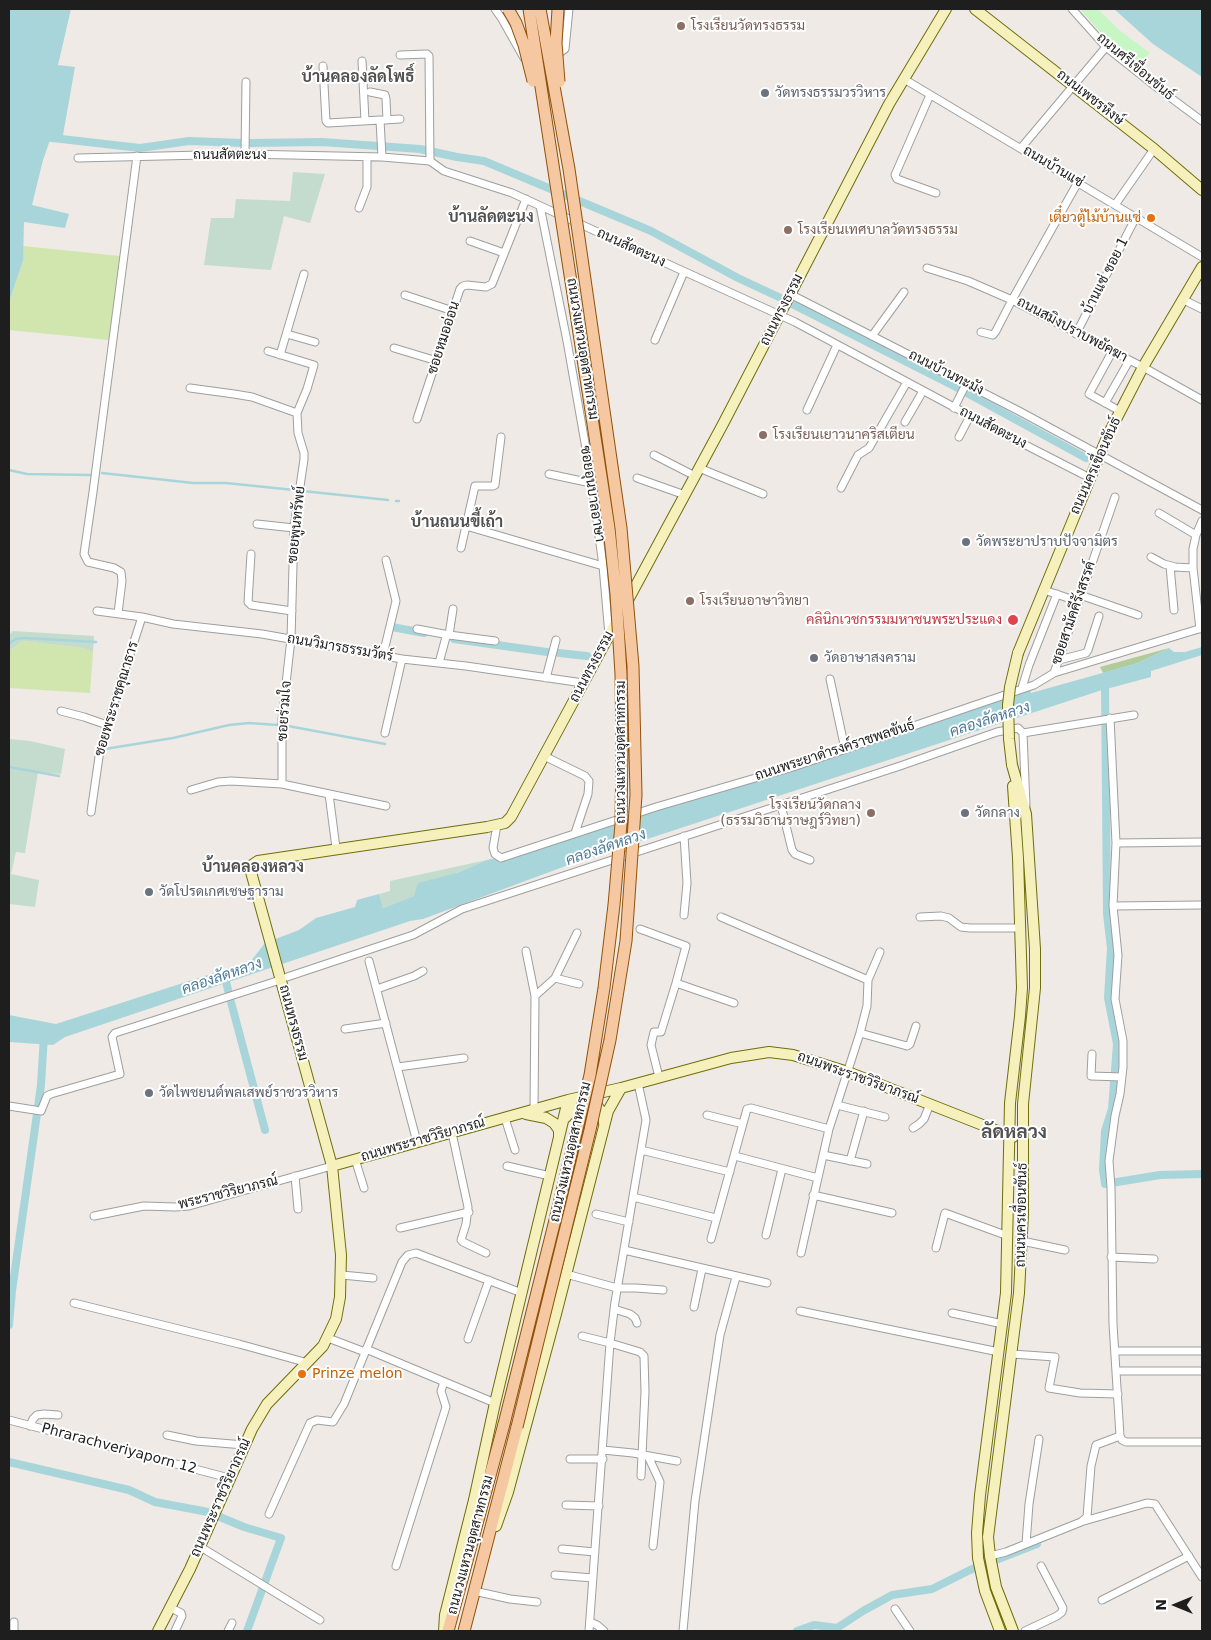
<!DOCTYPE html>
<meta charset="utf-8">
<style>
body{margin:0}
#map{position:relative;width:1211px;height:1640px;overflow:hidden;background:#efeae5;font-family:"DejaVu Sans",sans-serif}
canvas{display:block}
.frame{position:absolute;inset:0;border:10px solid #1e1e1e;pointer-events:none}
.north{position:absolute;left:1151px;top:1580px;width:50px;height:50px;-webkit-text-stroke:4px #fff;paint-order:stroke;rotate:270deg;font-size:14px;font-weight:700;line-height:20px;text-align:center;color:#1e1e1e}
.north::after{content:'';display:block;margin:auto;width:18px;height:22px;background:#1e1e1e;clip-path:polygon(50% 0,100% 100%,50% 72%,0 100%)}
</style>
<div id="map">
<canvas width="1211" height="1640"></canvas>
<div class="frame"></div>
<div class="north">N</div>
</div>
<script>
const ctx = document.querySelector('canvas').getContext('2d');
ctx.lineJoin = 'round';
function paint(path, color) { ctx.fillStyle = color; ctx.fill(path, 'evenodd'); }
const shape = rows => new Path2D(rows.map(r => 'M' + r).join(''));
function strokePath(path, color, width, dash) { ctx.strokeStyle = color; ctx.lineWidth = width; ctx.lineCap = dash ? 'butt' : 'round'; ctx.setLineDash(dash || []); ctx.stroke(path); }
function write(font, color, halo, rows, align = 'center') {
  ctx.font = font + ' "DejaVu Sans",Sarabun,sans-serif'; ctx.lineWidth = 4; ctx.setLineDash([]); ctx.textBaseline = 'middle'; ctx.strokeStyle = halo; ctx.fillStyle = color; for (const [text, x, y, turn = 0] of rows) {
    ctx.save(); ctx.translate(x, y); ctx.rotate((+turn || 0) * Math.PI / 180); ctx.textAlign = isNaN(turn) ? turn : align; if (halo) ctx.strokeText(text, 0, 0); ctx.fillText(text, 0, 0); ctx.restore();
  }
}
const grass = shape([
 [23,246,120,256,109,340,9,330,9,302,23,261],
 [23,641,83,648,93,652,90,693,9,688,9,651]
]);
const forest = shape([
 [1169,648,1138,663,1103,673,1100,667]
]);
const wetland = shape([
 [293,172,325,174,310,223,284,216,271,270,204,265,211,218,234,218,236,199,290,201],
 [13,631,94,636,93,652,83,648,23,641,9,651,9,635],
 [9,739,30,741,65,749,61,774,38,772,25,853,16,852,11,874,39,880,35,907,9,904],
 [487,860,457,873,414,896,383,908,379,894,390,891,390,881]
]);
const park = shape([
 [1080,9,1098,9,1119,30,1150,53,1140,64,1110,43]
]);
const water = shape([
 [9,9,71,9,58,65,75,67,63,135,50,140,43,160,32,205,69,214,65,228,24,222,23,261,9,302],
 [1114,9,1202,9,1202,77,1153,44],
 [1202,647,1202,655,1151,671,1151,677,1099,691,571,864,423,919,410,921,65,1037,53,1045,9,1042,9,1015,56,1024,251,961,265,943,299,930,316,918,355,907,357,900,379,894,383,908,414,896,418,883,457,873,487,860,532,850,1030,689,1031,693,1138,663,1169,648,1174,652,1185,652]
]);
const stream = shape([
 [9,470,27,474,90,475],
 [102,473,193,483,226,483,294,490],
 [303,491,388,500],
 [396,501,399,501],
 [9,643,16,639,24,638,96,642],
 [288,726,385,744],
 [105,749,173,738,229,725,249,723,278,725],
 [9,767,59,776]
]);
const canal = shape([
 [44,137,140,148,189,141,243,143],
 [251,143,322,142,420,149,457,157,484,161,651,231,738,278,783,299],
 [792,304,956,387,1086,458],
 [392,627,424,633],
 [454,639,547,652],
 [559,653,587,656],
 [1105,683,1107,914,1111,948,1108,998,1117,1044,1112,1109,1105,1131,1103,1170,1105,1184,1160,1175,1202,1174],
 [225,977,228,990],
 [231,1002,265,1130],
 [9,1325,12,1291,41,1085,44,1035],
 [9,1462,129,1490,155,1502,208,1512,244,1527,281,1538,247,1631],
 [797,1631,814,1625,837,1628,863,1611,892,1595,932,1589,970,1570,1037,1544]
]);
const street = shape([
 [495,9,502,19,524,58],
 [1072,9,1106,47,1155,86,1202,121],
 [400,55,427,54,429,56,430,161],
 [362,61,365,121],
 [534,61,551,59,565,49,569,9],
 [323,66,326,121,328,123,380,120,382,157],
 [904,79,1202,257],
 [370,92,385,95,386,99,387,120],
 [930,95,895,175,897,179,936,193],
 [383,120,400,119],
 [1021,148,1106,47],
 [245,154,246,82],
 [78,158,245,154,382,157,430,161,444,171,512,193,795,322,1008,436,1090,478],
 [1078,182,1012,300,1143,367,1202,400],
 [1115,205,1154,149],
 [540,206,567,341,591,477,603,566,609,635],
 [359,208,367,187,367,157],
 [470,241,504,253],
 [927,268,968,281,1012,300,996,331,993,335,981,332],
 [790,294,1019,411,1202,510],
 [405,295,453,311],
 [1184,300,1202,309],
 [287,334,315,342],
 [1076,334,1136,217],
 [872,336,904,292],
 [655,340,684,272],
 [394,348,437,361],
 [268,351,314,365,307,389,297,413,298,433,304,453,304,459,294,528,291,639,282,719,282,784],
 [1112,352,1089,394,1120,411],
 [280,355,304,274],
 [190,388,234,394,252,397,297,413],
 [1105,403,1129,361],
 [954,408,966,384],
 [807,410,837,345],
 [417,419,460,289,463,286,467,285,486,287,492,284,526,199],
 [905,422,923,391],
 [959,437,970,416],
 [654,455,695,476],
 [699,468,763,494],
 [549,474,591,483],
 [637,478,685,495],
 [841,488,858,455,869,448,907,382],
 [1159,513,1196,535],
 [257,524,294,528],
 [466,526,603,566],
 [461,548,475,486,493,486,495,485,501,437],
 [251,554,248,602,251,605,292,611],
 [1151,557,1164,564,1175,567,1193,568],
 [1170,566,1174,610],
 [1044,590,1077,601],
 [1080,595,1138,615],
 [97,611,142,617,173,624,262,634,402,659,466,666,583,683],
 [118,613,122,581,121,572,114,568,88,562,84,554,93,492,137,156],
 [417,629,449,635,453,609],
 [1200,629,1193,568,1193,549,1196,535,1202,521],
 [383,655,396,601,386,560],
 [1059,660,1086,653,1088,650,1099,616],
 [439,663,446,637,449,635,495,641],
 [1054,673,1115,497],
 [546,678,556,640],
 [830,679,845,749],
 [1022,688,1029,665,1057,594],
 [61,711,84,717,107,725],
 [1110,718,1116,843,1113,906,1118,955,1115,999,1123,1041,1123,1067,1120,1094,1115,1116,1109,1161,1111,1187,1113,1324,1120,1436],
 [385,733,402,659],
 [1023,733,1134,715],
 [544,756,585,776,589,781,588,794,575,833],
 [191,790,218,782,231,781,282,784,386,806],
 [329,794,336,848],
 [781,805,792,850,795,854,810,860],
 [91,812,99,757,107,725,142,617],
 [497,825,493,848,495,854,501,858,656,807,793,767,1034,685,1054,673,1202,628],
 [1116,843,1202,842],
 [1113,906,1202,905],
 [684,915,687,883,684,836],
 [721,917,868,980],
 [920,917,941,916,949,918,961,927,970,928,1021,928],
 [640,929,686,946,676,983,661,1032,654,1032,651,1045,659,1077],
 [526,951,535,996,534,1110],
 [369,961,417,1142],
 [287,977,413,935,462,909,900,766,997,732,1018,728,1023,733,1026,806],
 [555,978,577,933],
 [676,983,734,1003],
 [377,989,414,976,423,971],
 [535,996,555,978,579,984],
 [345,1029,386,1023],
 [860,1033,907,1046,910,1044,916,1026],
 [1092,1054,1091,1076,1122,1077],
 [398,1067,464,1058],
 [837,1105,885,1117],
 [9,1106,41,1111,47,1096,51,1094,120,1074,112,1037,115,1033,277,981],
 [707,1115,743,1124],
 [505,1118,515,1150],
 [913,1128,919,1124,924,1119,930,1104],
 [452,1133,468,1207,466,1224,461,1240,463,1242,486,1253],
 [641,1150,730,1172],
 [823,1155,867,1164],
 [735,1156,818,1178],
 [355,1159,364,1188],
 [850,1161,864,1111],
 [507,1166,550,1176],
 [295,1176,298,1209],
 [813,1195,892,1213],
 [633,1197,716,1218],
 [596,1214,629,1222],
 [94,1216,144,1206,175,1207,189,1206,332,1166],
 [400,1228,469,1212],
 [766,1235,782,1169],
 [711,1239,747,1109,751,1108,829,1129],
 [1022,1241,1065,1250],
 [936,1248,945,1213,1008,1236],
 [624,1250,767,1283],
 [801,1253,829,1129,860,1033,867,1006,868,980,880,952],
 [1111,1257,1154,1259],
 [566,1274,617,1288,636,1288,663,1290],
 [342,1275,373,1278],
 [74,1303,239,1344,308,1363],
 [694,1307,702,1269],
 [614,1309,630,1314,635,1318,637,1323],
 [800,1311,999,1352],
 [952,1313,1003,1324],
 [582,1336,610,1343,640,1352,644,1356,645,1392,641,1476],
 [328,1338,365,1352],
 [468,1339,489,1280],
 [366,1349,495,1403],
 [1115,1351,1202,1351],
 [1012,1354,1055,1357,1049,1388,1080,1393,1118,1394],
 [1116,1371,1202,1371],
 [9,1420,229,1478],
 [30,1426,33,1419,37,1415,44,1414,58,1415],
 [167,1435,196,1441,244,1445],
 [1120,1436,1122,1440,1126,1442,1202,1442],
 [603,1450,633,1453,677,1461],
 [648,1456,660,1482,653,1546],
 [570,1459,603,1459],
 [566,1505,599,1506],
 [269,1514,310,1423,317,1420,333,1422,344,1404,402,1262,408,1255,416,1253,424,1256,522,1293],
 [1084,1521,1147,1503,1155,1504,1202,1577],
 [1026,1544,1029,1504,1039,1439],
 [199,1546,320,1620],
 [562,1549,595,1552],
 [990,1556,1006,1552,1081,1522,1087,1517,1091,1466,1096,1445,1120,1436],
 [396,1566,446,1407,441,1391,444,1382],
 [555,1575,593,1578],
 [474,1591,510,1599,537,1602],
 [1102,1600,1189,1556],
 [171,1608,181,1613,182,1616,175,1631],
 [895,1609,910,1631],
 [14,1622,14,1631],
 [590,1622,597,1625,604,1631],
 [228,1631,232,1623],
 [589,1631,610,1343,615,1302,646,1120,638,1083],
 [683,1631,695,1501,720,1335,736,1277],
 [1025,1631,1057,1616,1062,1612,1063,1608,1041,1566]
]);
const secondary = shape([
 [975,9,1154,149,1202,190],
 [627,602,723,424,889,104,946,9],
 [1018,653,1108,435,1143,367,1202,267],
 [1012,765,1026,814,1035,949,1035,988,1023,1104,1023,1214,1019,1293,988,1537,990,1556,996,1587,1013,1631],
 [526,1114,546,1118,554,1123,559,1130,559,1137],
 [566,1117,572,1110,579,1106,584,1104,591,1105,598,1107,603,1114,604,1123],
 [332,1166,568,1100,621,1088,731,1058,769,1052,793,1055,848,1072,1013,1137],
 [496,1526,508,1492,556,1314,608,1111,621,1088],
 [158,1631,190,1569,252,1429,267,1404,323,1346,336,1319,340,1297,341,1255,332,1166,251,872,252,865,258,861,487,827,505,823,511,817,619,617],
 [444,1631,445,1615,474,1500,495,1403,568,1100],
 [1000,1631,985,1591,978,1558,977,1533,980,1495,1006,1293,1010,1103,1020,1016,1022,988,1018,858,1013,786]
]);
const primary = shape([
 [448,1631,504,1424],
 [464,1631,517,1427]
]);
const secondaryBridge = shape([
 [1012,765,1009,739,1008,705,1010,687,1018,653]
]);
const primaryBridge = shape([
 [508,9,516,23,524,45,533,81],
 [558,9,556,43,559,82],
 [504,1424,558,1208,590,1075,604,988,614,905,621,824,622,750,621,674,616,594,609,528,529,9],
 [517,1427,590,1130,610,1040,626,941,636,795,633,666,621,528,569,169,540,9]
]);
const markers = [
 [681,26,5,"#8d6e63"],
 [765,93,5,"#6b7280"],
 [1151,218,5,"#e8710a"],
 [788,230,5,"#8d6e63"],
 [763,435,5,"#8d6e63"],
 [966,542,5,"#6b7280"],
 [690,601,5,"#8d6e63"],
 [1013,620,6,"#e0444e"],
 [814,658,5,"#6b7280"],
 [871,813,5,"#8d6e63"],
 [965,813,5,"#6b7280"],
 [149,892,5,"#6b7280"],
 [149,1093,5,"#6b7280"],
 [302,1374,5,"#e8710a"]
];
const educationNames = [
 ["โรงเรียนวัดทรงธรรม",691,26],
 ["โรงเรียนเทศบาลวัดทรงธรรม",798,230],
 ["โรงเรียนเยาวนาคริสเตียน",773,435],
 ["โรงเรียนอาษาวิทยา",700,601],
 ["โรงเรียนวัดกลาง",861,805,"right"],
 ["(ธรรมวิธานราษฎร์วิทยา)",861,821,"right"]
];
const streetNames = [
 ["ถนนศรีเขื่อนขันธ์",1135,67,40],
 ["ถนนเพชรหึงษ์",1090,98,38],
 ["ถนนสัตตะนง",230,155],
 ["ถนนบ้านแซ่",1053,167,31],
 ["ถนนสัตตะนง",631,248,25],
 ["บ้านแซ่ ซอย 1",1106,276,-63],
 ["ถนนทรงธรรม",782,310,-63],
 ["ถนนสมิงปราบพยัคฆา",1072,330,28],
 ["ซอยหมออ่อน",444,338,-72],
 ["ถนนวงแหวนอุตสาหกรรม",582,349,81],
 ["ถนนบ้านทะมัง",946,373,27],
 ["ถนนสัตตะนง",993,428,28],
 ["ถนนนครเขื่อนขันธ์",1096,466,-66],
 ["ซอยอุนบาลอาษา",592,494,81],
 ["ซอยพูนทรัพย์",297,525,-84],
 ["ซอยสามัคคีรังสรรค์",1074,613,-71],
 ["ถนนวิมารธรรมวัตร์",340,648,10],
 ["ถนนทรงธรรม",592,667,-62],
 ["ซอยพระราชคุณาธาร",117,699,-73],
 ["ซอยร่วมใจ",285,711,-86],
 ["ถนนพระยาดำรงค์ราชพลขันธ์",835,751,-18],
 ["ถนนวงแหวนอุตสาหกรรม",621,752,-90],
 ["ถนนทรงธรรม",293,1023,75],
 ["ถนนพระราชวิริยาภรณ์",858,1078,20],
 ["ถนนพระราชวิริยาภรณ์",423,1140,-16],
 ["ถนนวงแหวนอุตสาหกรรม",571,1152,-77],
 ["พระราชวิริยาภรณ์",228,1193,-14],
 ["ถนนนครเขื่อนขันธ์",1022,1215,-89],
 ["Phrarachveriyaporn 12",119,1449,15],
 ["ถนนพระราชวิริยาภรณ์",221,1498,-66],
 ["ถนนวงแหวนอุตสาหกรรม",471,1545,-75]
];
const worshipNames = [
 ["วัดทรงธรรมวรวิหาร",775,93],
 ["วัดพระยาปราบปัจจามิตร",976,542],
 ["วัดอาษาสงคราม",824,658],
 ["วัดกลาง",975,813],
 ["วัดโปรดเกศเชษฐาราม",159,892],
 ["วัดไพชยนต์พลเสพย์ราชวรวิหาร",159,1093]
];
const foodNames = [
 ["เตี๋ยวตู้ไม้บ้านแซ่",1141,218],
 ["Prinze melon",312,1374,"left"]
];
const healthNames = [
 ["คลินิกเวชกรรมมหาชนพระประแดง",1002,620]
];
const waterNames = [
 ["คลองลัดหลวง",990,720,-18],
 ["คลองลัดหลวง",606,848,-19],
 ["คลองลัดหลวง",222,977,-19]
];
const quarterNames = [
 ["บ้านคลองลัดโพธิ์",358,78],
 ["บ้านลัดตะนง",491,218],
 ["บ้านถนนขี้เถ้า",457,523],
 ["บ้านคลองหลวง",253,868]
];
const districtNames = [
 ["ลัดหลวง",1014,1133]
];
paint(grass, '#d0e6ae');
paint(forest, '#b0cb9c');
paint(wetland, '#c3dccd');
paint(park, '#c7f6c5');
paint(water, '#a8d5da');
strokePath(stream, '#a8d5da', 2.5);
strokePath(canal, '#a8d5da', 8);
strokePath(street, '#9f9f9f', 9);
strokePath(secondary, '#6f6e0b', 12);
strokePath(primary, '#905209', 13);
strokePath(street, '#fff', 7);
strokePath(secondary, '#f6f1bc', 10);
strokePath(primary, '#f6c8a2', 11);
strokePath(secondaryBridge, '#6f6e0b', 12, []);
strokePath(primaryBridge, '#905209', 13, []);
strokePath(secondaryBridge, '#f6f1bc', 10);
strokePath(primaryBridge, '#f6c8a2', 11);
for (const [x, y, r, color] of markers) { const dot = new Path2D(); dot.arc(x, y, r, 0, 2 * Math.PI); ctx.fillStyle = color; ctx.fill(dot); strokePath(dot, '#fff', 2); }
write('14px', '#785e54', '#fff', educationNames, 'left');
write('14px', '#1e1e1e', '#fff', streetNames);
write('14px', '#5b616d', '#fff', worshipNames, 'left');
write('14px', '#c56008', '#fff', foodNames, 'right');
write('14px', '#be3a42', '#fff', healthNames, 'right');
write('italic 15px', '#4a7b99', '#fff', waterNames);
write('bold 16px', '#515151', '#fff', quarterNames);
write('bold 19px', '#515151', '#fff', districtNames);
</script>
